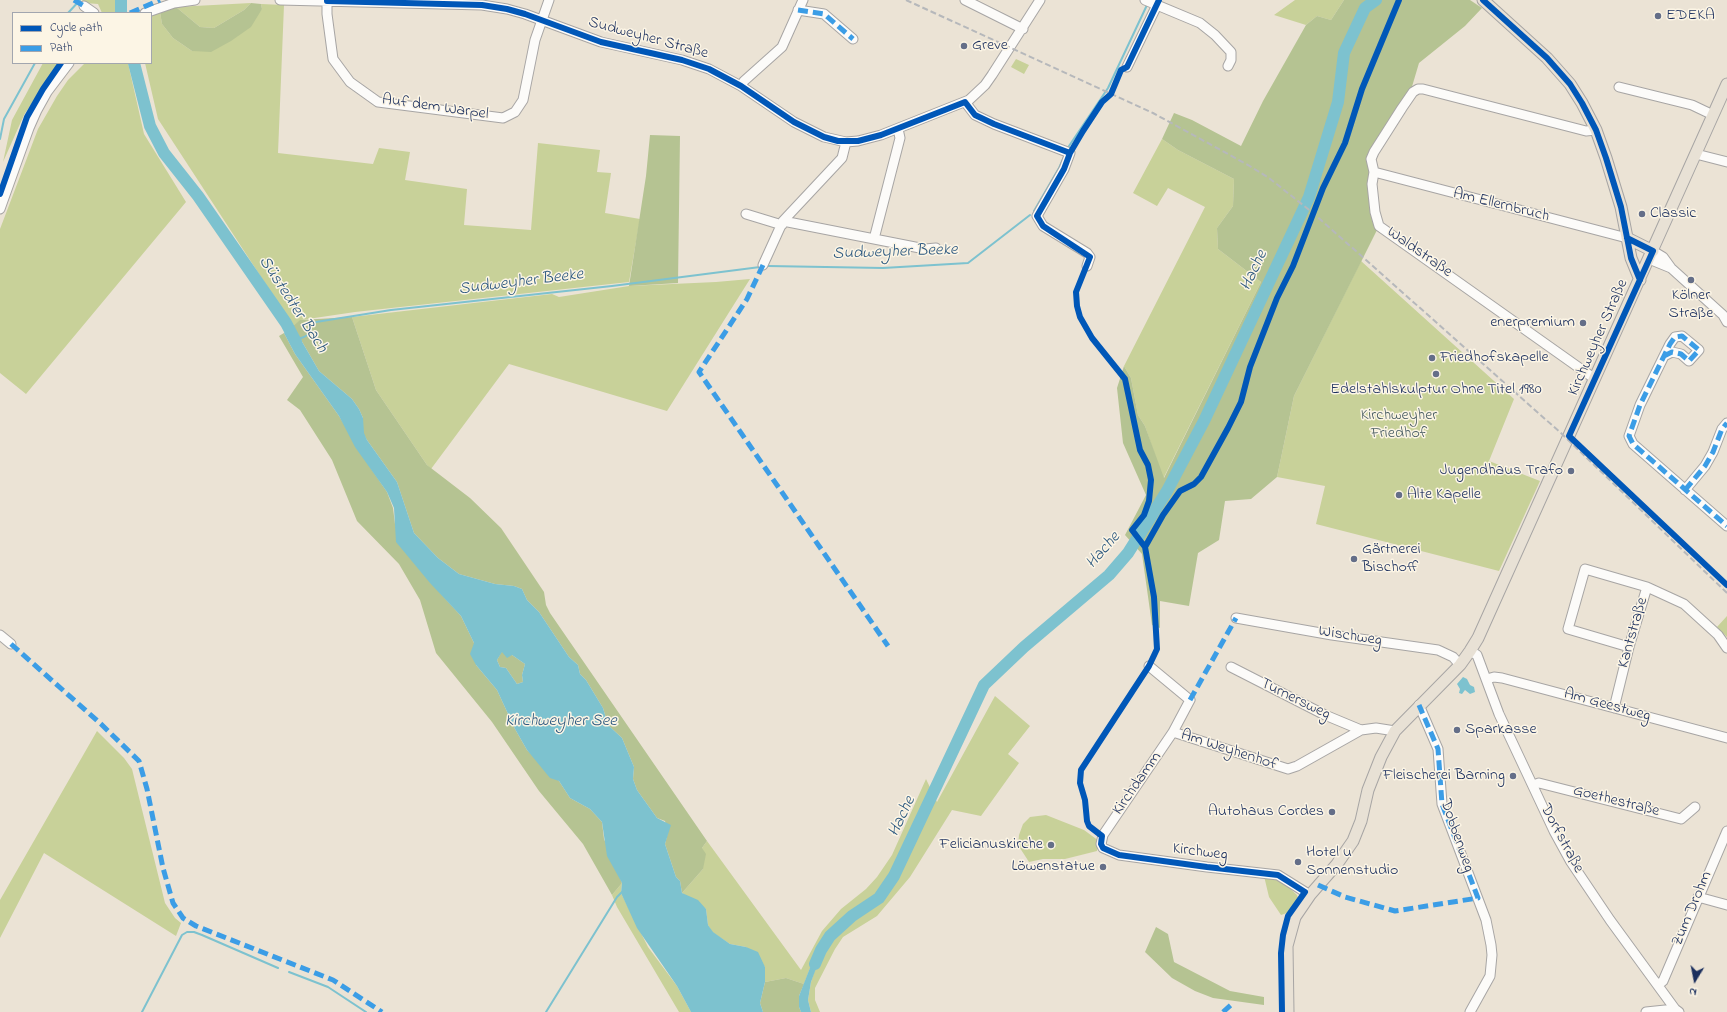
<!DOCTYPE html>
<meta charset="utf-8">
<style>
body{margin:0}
#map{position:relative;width:1727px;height:1012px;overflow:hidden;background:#ebe3d5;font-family:"Indie Flower",sans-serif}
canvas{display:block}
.legend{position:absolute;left:12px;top:12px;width:140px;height:52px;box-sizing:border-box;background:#fcf5e5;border:1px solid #a2a6af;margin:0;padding:5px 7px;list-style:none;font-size:12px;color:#1b2f5e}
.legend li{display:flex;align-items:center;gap:8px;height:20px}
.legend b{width:20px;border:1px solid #a2a6af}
.north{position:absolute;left:1675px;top:960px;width:40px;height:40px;-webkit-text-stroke:3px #fcf5e5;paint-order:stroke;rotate:190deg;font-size:11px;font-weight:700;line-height:16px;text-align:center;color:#1b2f5e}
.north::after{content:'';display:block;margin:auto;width:14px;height:18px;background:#1b2f5e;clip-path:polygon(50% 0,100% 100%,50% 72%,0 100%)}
</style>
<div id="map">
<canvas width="1727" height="1012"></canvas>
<ul class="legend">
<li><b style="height:5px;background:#0057b8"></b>Cycle path</li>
<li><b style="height:5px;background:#3b9de6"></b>Path</li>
</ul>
<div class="north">N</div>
</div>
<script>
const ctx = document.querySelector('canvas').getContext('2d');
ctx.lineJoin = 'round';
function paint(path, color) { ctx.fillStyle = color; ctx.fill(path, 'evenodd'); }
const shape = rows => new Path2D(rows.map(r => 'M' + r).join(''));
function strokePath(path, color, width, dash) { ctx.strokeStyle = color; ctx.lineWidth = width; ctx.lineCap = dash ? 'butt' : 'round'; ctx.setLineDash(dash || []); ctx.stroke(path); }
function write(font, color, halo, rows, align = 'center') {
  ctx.font = font + ' "Indie Flower",sans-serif'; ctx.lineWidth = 3; ctx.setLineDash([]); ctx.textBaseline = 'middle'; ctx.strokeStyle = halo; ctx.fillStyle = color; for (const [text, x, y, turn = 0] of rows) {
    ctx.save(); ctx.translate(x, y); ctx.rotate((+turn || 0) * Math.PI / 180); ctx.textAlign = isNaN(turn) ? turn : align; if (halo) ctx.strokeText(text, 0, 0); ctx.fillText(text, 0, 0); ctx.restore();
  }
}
const green = shape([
 [83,0,117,0,118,13,102,13,98,4,85,3,82,1],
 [1295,0,1344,0,1331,20,1317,16,1306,25,1274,15],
 [251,3,244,10,214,28,200,27,176,7],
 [261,4,284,5,278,153,373,164,379,148,410,152,405,180,467,189,464,225,531,230,538,143,600,150,597,172,611,173,605,213,640,219,629,282,355,312,301,320,293,326,158,119,145,63,151,63,151,16,160,12,162,24,173,38,192,51,262,9],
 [1016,59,1029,65,1024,74,1011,67],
 [43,63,58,63,24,115,3,162,12,120],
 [85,63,128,63,144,134,186,202,26,394,0,373,0,229,38,129,57,96,68,80],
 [1162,139,1178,150,1234,179,1233,206,1217,228,1218,249,1261,282,1163,479,1145,426,1138,415,1131,378,1124,366,1205,207,1168,188,1157,206,1133,193],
 [1361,261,1514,399,1489,461,1540,481,1499,571,1316,524,1325,486,1277,477,1294,396],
 [750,279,667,411,509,364,431,469,427,465,376,390,352,317,552,294,559,297,629,286,716,282],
 [1727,616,1727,637,1717,627],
 [995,696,1030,726,1008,754,1019,763,981,816,952,810,910,877,877,916,843,937,835,949,815,988,815,1000,820,1012,811,1012,808,1000,811,982,821,951,815,955,804,984,786,978,765,982,765,967,746,947,730,944,712,932,708,925,706,909,682,893,703,869,702,848,707,841,801,970,822,931,841,909,866,889,877,877,892,855,926,779,937,802],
 [97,731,124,758,132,769,165,903,175,918,181,923,176,936,44,853,0,938,0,900],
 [1046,815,1084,830,1099,841,1097,851,1065,859,1043,859,1029,862,1018,845,1019,835,1023,824,1030,817],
 [1264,876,1281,880,1297,895,1298,898,1290,912,1281,915,1269,897],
 [622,883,621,893,648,947,677,986,691,1012,679,1012,617,907,612,895]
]);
const forest = shape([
 [1344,0,1470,0,1482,8,1465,26,1419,63,1411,90,1372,151,1378,228,1294,396,1277,477,1251,499,1225,501,1219,540,1198,553,1189,606,1160,601,1160,628,1152,625,1142,554,1125,535,1146,495,1123,443,1117,388,1124,366,1131,378,1138,415,1145,426,1164,478,1261,282,1218,249,1217,228,1233,206,1234,179,1178,150,1162,139,1174,113,1192,120,1241,146,1263,101,1306,25,1317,16,1331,20],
 [251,3,261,4,262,9,251,27,231,41,211,52,192,51,173,38,162,24,160,12,176,7,200,27,214,28,244,10],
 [650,135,680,136,678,283,629,286,646,176],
 [352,317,376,390,427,465,470,498,501,528,544,592,546,605,550,613,707,841,702,848,706,854,703,869,682,893,680,881,676,877,665,844,668,832,665,821,657,818,637,790,633,779,634,767,622,738,608,725,603,708,586,680,580,674,578,665,569,657,539,612,527,600,522,589,514,586,495,584,459,574,438,558,414,533,397,482,367,440,363,433,363,418,359,409,352,399,319,371,293,326,300,320],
 [284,333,295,354,339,416,372,470,387,492,393,508,395,524,441,594,461,616,474,643,476,665,497,690,515,729,527,750,559,781,570,798,590,809,602,822,604,839,622,883,612,895,583,844,539,791,492,722,436,653,420,600,399,564,357,521,332,460,300,410,287,400,303,377,279,336],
 [502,651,512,655,525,664,522,675,523,682,517,684,506,668,500,667,497,660],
 [1156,927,1168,934,1174,962,1230,991,1264,997,1264,1005,1213,998,1195,991,1172,978,1145,952],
 [786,978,804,984,799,996,799,1007,801,1012,763,1012,760,1003,765,982]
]);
const water = shape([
 [293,326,319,371,352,399,359,409,363,418,364,433,367,440,397,482,414,533,438,558,459,574,495,584,514,586,522,589,527,600,539,612,569,657,578,665,580,674,586,680,603,708,608,725,622,738,634,767,633,779,637,790,657,818,671,825,665,844,676,877,680,881,682,893,698,900,706,909,708,925,713,932,730,944,746,947,758,952,765,967,765,982,760,1003,763,1012,691,1012,677,986,637,928,621,893,622,883,607,856,602,822,590,809,570,798,559,781,550,778,527,750,515,729,497,690,476,665,470,654,474,643,461,616,430,583,396,542,394,508,387,492,355,447,339,416,295,354,284,333],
 [502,652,507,658,512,655,525,664,522,675,523,682,517,684,506,668,500,667,497,660],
 [1463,677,1467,679,1470,685,1474,687,1475,692,1470,694,1465,690,1462,694,1459,693,1460,689,1457,684],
 [821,950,820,958,811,982,808,1000,811,1012,801,1012,799,1007,799,996,815,955]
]);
const stream = shape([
 [68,13,80,0],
 [0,139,4,119,35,63],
 [1067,149,1108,88,1147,5],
 [1034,211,1059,168,1065,155],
 [768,266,883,268,968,263,1030,215],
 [298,339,304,337,311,333,311,326,316,322,391,310,612,286,760,267],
 [289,972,328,987,366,1012],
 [142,1012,182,935,187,932,194,932,202,935,278,968],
 [546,1012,617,897,622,892]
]);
const river = shape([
 [121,0,121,13],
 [134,63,150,126,164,153,198,196,286,323,296,342],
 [815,964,821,950,830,936,852,916,879,898,894,876,984,685,1024,647,1109,575,1128,553,1167,491,1204,421,1309,197,1338,102,1344,53,1365,8,1376,0]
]);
const minor = shape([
 [280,0,482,5,507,9,525,14,601,42,682,60,709,69,741,86,794,122,824,137,846,142,858,141,881,135,969,100,985,85,992,75,1040,0],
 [965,0,1023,29],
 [1145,0,1200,23,1215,35,1231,52,1231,60,1228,66],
 [327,1,327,14,333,59,350,82,378,102,503,118,515,112,523,100,535,40,549,0],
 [84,6,94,13],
 [798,10,824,14,853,39],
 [145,13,174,3,195,0],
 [1127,67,1157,5],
 [741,86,744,81,782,47,803,0],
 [1619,87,1692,105,1713,115],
 [965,102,975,115,994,124,1070,153,1064,169,1037,216,1043,226,1087,253,1090,257,1087,266],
 [1696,154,1727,162],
 [1374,172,1627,238],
 [0,209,29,128,37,110,47,92,69,63],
 [746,214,782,225],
 [783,221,925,249,936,248],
 [874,239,900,138,898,129],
 [1653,251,1663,257,1671,268,1723,315,1727,322],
 [1649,259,1671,268],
 [763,265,783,221,842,158,846,142],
 [1664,356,1672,352,1681,354,1689,361,1699,350,1682,336,1675,337,1670,344,1664,356,1640,405,1629,436,1633,444,1727,526],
 [1595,379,1379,226,1375,212,1372,184,1374,172,1371,159,1374,152,1402,108,1413,92,1418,89,1423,89,1586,131,1596,130],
 [1685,490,1705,466,1713,452,1722,429,1727,423],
 [1236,618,1332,635,1438,650,1453,657,1460,665],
 [0,635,11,644],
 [1629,647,1568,629,1585,569,1647,587],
 [1470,651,1477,655,1499,714,1554,831,1571,862,1610,920,1675,1009,1679,1012],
 [1149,666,1190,700,1173,732,1103,835,1101,844,1103,848,1119,855,1207,867,1278,875,1310,895],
 [1231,667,1325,715,1361,730],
 [1487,679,1494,677,1502,678,1727,738],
 [1419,705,1438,749,1442,804,1486,920,1491,945,1492,955,1490,976,1470,1012],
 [1614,708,1629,647,1647,587,1684,604,1718,635,1727,648],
 [1173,732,1288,769,1297,766,1361,730,1376,728,1395,731],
 [1533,785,1539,783,1681,819,1695,807],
 [1698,897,1727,905],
 [1658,985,1663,981,1727,831],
 [1646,1012,1675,1009]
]);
const major = shape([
 [1483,0,1547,58,1570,84,1582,103,1596,130,1606,158,1621,207,1631,258,1640,280],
 [1627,238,1653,251],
 [1288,1012,1287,946,1295,917,1310,895,1337,864,1353,841,1361,821,1368,790,1381,757,1395,731,1460,665,1470,651,1478,638,1727,84]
]);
const rail = shape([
 [906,0,1153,113,1248,165,1269,178,1313,213,1562,434,1727,593]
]);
const quiet = shape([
 [74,0,84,6],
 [798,10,824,14,853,39],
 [130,13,160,0],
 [763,265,747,299,699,372,888,646],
 [1664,356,1672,352,1681,354,1689,361,1699,350,1682,336,1675,337,1670,344,1664,356,1640,405,1629,436,1633,444,1727,526],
 [1685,490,1705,466,1713,452,1722,429,1727,423],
 [11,644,101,724,139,761,147,789,163,868,173,903,183,918,196,926,333,980,382,1012],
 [1190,700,1236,618],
 [1318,885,1345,897,1395,911,1478,898,1442,804,1438,749,1419,705],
 [1223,1012,1232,1004]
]);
const cycleway = shape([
 [327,0,327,1,482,5,507,9,525,14,601,42,682,60,709,69,741,86,794,122,824,137,838,141,858,141,881,135,965,102,975,115,994,124,1070,153],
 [1159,0,1127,67,1121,70,1111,94,1102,102,1083,131,1070,153,1064,169,1037,216,1043,226,1090,257,1076,292,1077,306,1080,317,1092,338,1125,379,1140,450,1148,465,1151,480,1149,501,1144,515,1132,530,1145,547,1154,597,1157,649,1149,666,1081,770,1080,783,1085,800,1087,821,1089,826,1102,836,1101,844,1103,848,1119,855,1207,867,1278,875,1305,892,1288,916,1283,935,1281,953,1282,1012],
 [1483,0,1547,58,1570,84,1582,103,1596,130,1606,158,1621,207,1631,258,1640,280],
 [0,194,27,117,43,89,61,63],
 [1627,238,1653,251,1569,436,1727,585],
 [1145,547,1163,515,1180,491,1194,484,1201,477,1228,428,1241,402,1250,367,1277,298,1293,266,1323,188,1345,143,1362,89,1399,0]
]);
const markers = [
 [1658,16,4,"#646e88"],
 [964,46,4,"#646e88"],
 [1642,214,4,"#646e88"],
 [1691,280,4,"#646e88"],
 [1583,323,4,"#646e88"],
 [1432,358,4,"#646e88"],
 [1436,374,4,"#646e88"],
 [1571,471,4,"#646e88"],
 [1399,495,4,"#646e88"],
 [1354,559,4,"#646e88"],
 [1457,730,4,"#646e88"],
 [1513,776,4,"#646e88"],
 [1332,812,4,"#646e88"],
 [1051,845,4,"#646e88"],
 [1298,862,4,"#646e88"],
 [1103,867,4,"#646e88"]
];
const poiNames = [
 ["EDEKA",1666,16],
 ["Greve",972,46],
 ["Classic",1650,214],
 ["Kölner",1691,296,"center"],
 ["Straße",1691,314,"center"],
 ["enerpremium",1575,323,"right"],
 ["Friedhofskapelle",1440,358],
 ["Edelstahlskulptur Ohne Titel 1980",1436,390,"center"],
 ["Jugendhaus Trafo",1563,471,"right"],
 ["Alte Kapelle",1407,495],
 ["Gärtnerei",1362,550],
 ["Bischoff",1362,568],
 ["Sparkasse",1465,730],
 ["Fleischerei Barning",1505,776,"right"],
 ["Autohaus Cordes",1324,812,"right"],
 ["Felicianuskirche",1043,845,"right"],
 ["Hotel u",1306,853],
 ["Sonnenstudio",1306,871],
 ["Löwenstatue",1095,867,"right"]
];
const streetNames = [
 ["Sudweyher Straße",648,39,15],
 ["Auf dem Warpel",435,108,8],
 ["Am Ellernbruch",1501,206,14],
 ["Waldstraße",1419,253,35],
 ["Kirchweyher Straße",1599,338,-66],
 ["Kantstraße",1634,633,-74],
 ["Wischweg",1350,637,9],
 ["Turnersweg",1295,700,26],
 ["Am Geestweg",1607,706,15],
 ["Am Weyhenhof",1229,751,18],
 ["Kirchdamm",1138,784,-55],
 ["Goethestraße",1616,802,14],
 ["Dobbenweg",1456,836,71],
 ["Dorfstraße",1561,839,62],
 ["Kirchweg",1200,853,7],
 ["Zum Drohm",1693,909,-67]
];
const parkNames = [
 ["Kirchweyher",1399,416],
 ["Friedhof",1399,434]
];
const waterNames = [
 ["Sudweyher Beeke",895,253,-2],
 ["Hache",1255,271,-65],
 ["Sudweyher Beeke",521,283,-7],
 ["Süstedter Bach",292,305,57],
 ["Hache",1104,551,-49],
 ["Kirchweyher See",561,722],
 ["Hache",903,817,-65]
];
paint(green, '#c8d199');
paint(forest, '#b5c392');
paint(water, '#7dc2cf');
strokePath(stream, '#7dc2cf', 2);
strokePath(river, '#7dc2cf', 12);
strokePath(minor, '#a7a5a4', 11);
strokePath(major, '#a7a5a4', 13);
strokePath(minor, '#fcfbf9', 9);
strokePath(major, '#e8e1d5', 11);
strokePath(rail, '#b6b8bb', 2, [6, 3]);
strokePath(quiet, '#3b9de6', 5, [10, 5]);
strokePath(cycleway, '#0057b8', 6);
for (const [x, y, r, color] of markers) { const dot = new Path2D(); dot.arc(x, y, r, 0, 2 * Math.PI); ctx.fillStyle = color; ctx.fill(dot); strokePath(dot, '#fcf5e5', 1.5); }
write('16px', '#1b2f5e', '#fcf5e5', poiNames, 'left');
write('16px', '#1b2f5e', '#fcf5e5', streetNames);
write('16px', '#465b61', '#fcf5e5', parkNames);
write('italic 17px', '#2a577f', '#fcf5e5', waterNames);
</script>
